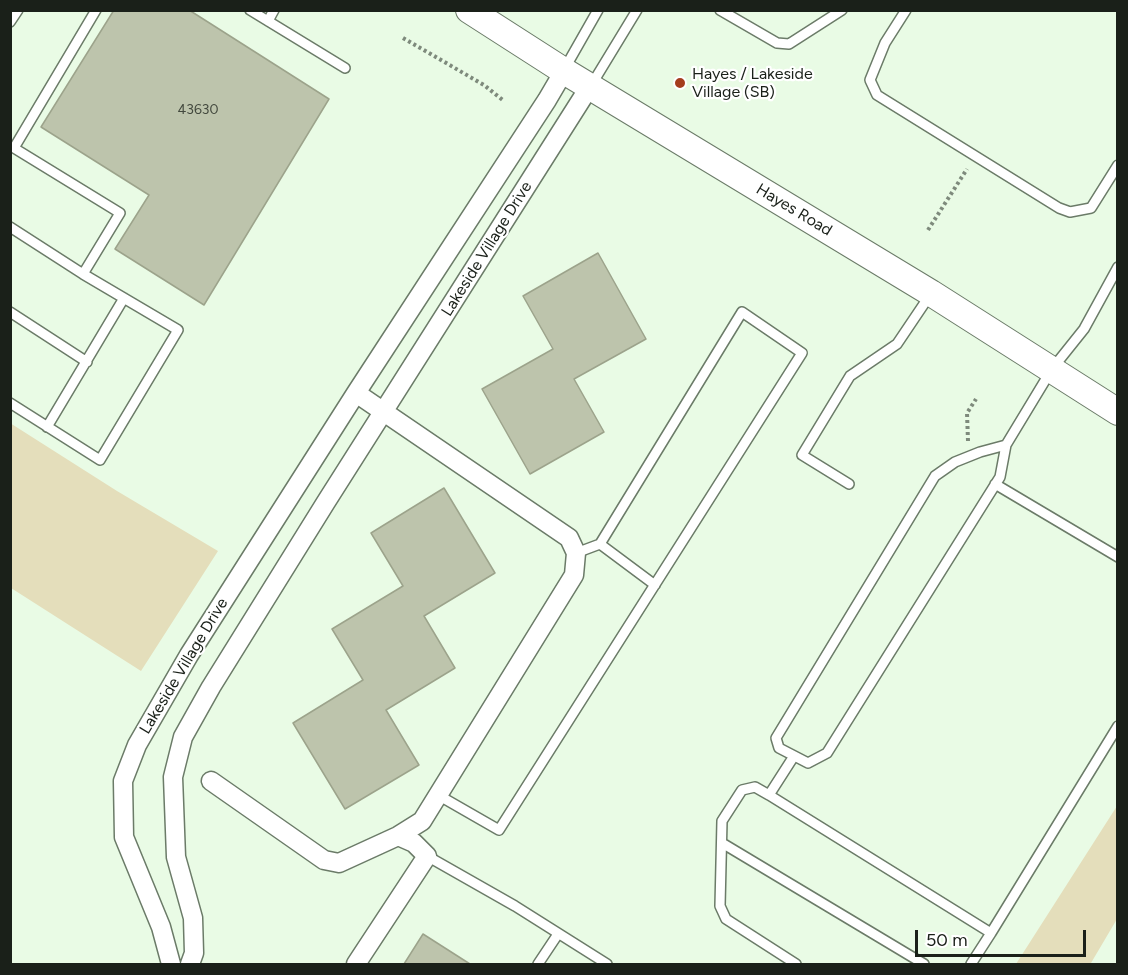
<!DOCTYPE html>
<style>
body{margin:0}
#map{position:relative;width:1128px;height:975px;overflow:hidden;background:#e9fbe5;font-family:Figtree,sans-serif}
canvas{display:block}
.frame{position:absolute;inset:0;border:12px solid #1a2019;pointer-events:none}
.scale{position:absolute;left:915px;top:930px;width:171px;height:27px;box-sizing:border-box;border:3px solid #1a2019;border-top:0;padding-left:8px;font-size:18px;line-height:21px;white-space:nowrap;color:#1a2019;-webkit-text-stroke:4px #fff;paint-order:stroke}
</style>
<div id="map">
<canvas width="1128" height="975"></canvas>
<div class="frame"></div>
<div class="scale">50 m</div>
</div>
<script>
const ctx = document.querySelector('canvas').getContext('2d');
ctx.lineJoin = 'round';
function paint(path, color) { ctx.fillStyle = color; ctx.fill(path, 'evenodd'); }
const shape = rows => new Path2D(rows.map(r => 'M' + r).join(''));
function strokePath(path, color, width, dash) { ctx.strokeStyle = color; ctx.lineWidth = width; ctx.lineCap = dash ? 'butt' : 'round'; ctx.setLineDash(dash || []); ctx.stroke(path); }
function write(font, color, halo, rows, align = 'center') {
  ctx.font = font + ' Figtree,sans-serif'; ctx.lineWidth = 4.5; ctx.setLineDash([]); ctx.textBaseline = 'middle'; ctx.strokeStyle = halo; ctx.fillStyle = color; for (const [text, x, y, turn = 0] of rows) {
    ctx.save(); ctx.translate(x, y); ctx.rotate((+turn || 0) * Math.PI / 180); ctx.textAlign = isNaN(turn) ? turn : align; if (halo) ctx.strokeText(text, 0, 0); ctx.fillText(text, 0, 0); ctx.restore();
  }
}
const green = shape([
 [10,423,117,491,218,551,141,671,11,588],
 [1117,806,1117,919,1091,963,1093,964,1016,964]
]);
const building = shape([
 [114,10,189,10,329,99,204,305,115,249,149,195,41,127,114,10],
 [598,253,646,339,574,379,604,432,530,474,482,389,553,349,523,296,598,253],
 [444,488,495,573,424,616,455,668,386,710,419,765,345,809,293,723,363,680,332,629,403,586,371,533,444,488],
 [423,934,470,964,404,964,423,934]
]);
const path = shape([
 [403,38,484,85,504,101],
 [928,230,967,169],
 [968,441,967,413,976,399]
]);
const lane = shape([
 [250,10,345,68],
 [720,10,777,43,789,44,842,10],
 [906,10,885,43,870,80,877,95,1059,208,1070,212,1091,208,1118,165],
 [268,21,274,10],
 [10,22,18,10],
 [565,68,598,10],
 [592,84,637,10],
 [10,227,83,274],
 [10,312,87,362],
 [10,403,100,460,178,330,83,274,120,213,14,148,96,10],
 [47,427,124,298],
 [1006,445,980,452,955,462,935,476,776,738,779,748,808,763,827,753,1000,477,1006,445,1052,369,1084,329,1118,267],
 [849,484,802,455,850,376,897,344,930,295],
 [995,484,1118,557],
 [600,544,655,585],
 [794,756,769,795,991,933,1118,726],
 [438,795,499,830,802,353,742,312,600,544,576,553],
 [769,795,755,787,742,790,722,821,720,906,726,919,796,964],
 [722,843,924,964],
 [427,856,515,906,607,964],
 [538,964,558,934],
 [971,964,991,933]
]);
const street = shape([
 [211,781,324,860,339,863,398,836,422,821,574,575,576,553,569,538,356,393],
 [171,964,161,927,124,837,123,781,137,745,189,655,356,393,547,100,564,71],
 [190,964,194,953,193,918,176,857,173,777,183,737,211,687,326,502,590,86],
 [356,964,427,856,414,843,398,836]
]);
const secondary = shape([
 [469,10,564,71,931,293,1118,412]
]);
const markers = [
 [680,83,6,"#a53d1e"]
];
const numberNames = [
 ["43630",198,110]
];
const poiNames = [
 ["Hayes / Lakeside",692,74],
 ["Village (SB)",692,92]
];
const streetNames = [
 ["Hayes Road",794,210,31],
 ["Lakeside Village Drive",487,249,-58],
 ["Lakeside Village Drive",184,666,-59]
];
paint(green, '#e4debb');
paint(building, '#bdc4ac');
strokePath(building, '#9ca38b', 1.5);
strokePath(lane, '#6b7b68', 12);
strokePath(street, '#6b7b68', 21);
strokePath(secondary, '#6b7b68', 28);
strokePath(path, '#7e8a7c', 4, [3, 3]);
strokePath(lane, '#fff', 9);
strokePath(street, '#fff', 18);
strokePath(secondary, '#fff', 26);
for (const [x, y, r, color] of markers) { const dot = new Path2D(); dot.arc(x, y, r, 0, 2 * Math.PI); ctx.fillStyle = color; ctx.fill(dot); strokePath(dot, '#fff', 2); }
write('14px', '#43493e', null, numberNames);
write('16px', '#1a2019', '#fff', poiNames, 'left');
write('16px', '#1a2019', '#fff', streetNames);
</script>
